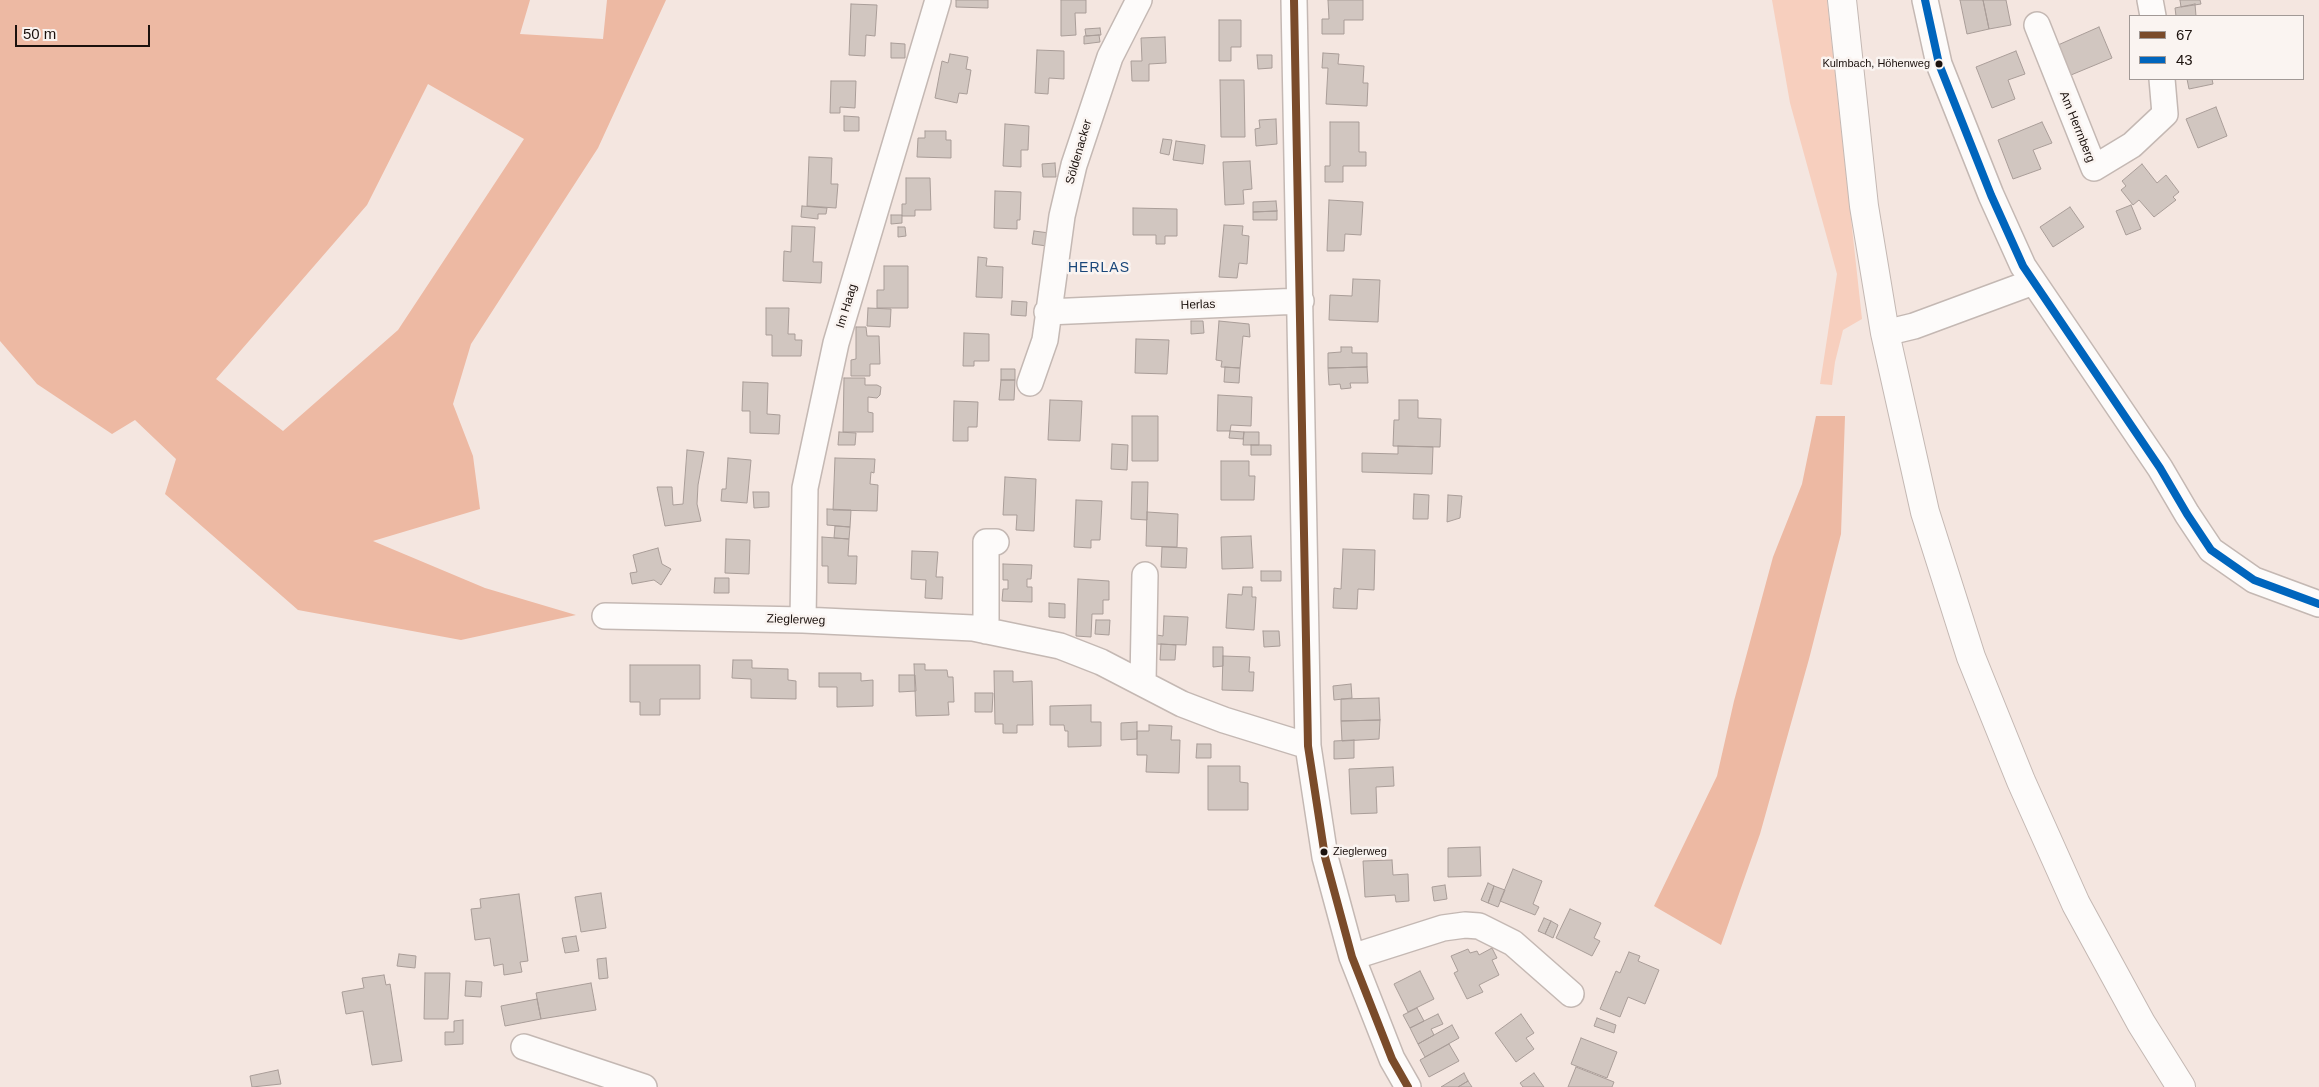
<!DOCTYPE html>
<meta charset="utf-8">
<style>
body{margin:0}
#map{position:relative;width:2319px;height:1087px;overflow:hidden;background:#f4e6e0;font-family:Arial,sans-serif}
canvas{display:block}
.legend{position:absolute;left:2129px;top:15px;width:175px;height:65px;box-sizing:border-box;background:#faf4f1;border:1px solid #a19996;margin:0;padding:6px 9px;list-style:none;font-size:15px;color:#1b110d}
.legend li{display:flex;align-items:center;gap:10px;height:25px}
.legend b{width:25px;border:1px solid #a19996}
.scale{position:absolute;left:15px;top:25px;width:135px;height:22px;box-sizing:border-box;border:2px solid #1b110d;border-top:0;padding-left:6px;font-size:15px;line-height:18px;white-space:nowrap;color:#1b110d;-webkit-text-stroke:4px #faf4f1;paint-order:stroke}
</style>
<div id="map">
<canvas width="2319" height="1087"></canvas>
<ul class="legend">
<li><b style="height:6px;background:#7a4b2a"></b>67</li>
<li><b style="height:6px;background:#0065bd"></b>43</li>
</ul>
<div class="scale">50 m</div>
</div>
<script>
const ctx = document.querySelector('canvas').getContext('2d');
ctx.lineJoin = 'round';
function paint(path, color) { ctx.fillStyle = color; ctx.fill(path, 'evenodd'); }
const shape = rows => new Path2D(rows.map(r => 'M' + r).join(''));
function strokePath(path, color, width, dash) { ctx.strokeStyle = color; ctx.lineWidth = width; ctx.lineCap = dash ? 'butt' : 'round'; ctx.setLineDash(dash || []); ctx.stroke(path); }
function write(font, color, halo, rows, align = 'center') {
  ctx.font = font + ' Arial,sans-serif'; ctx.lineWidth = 5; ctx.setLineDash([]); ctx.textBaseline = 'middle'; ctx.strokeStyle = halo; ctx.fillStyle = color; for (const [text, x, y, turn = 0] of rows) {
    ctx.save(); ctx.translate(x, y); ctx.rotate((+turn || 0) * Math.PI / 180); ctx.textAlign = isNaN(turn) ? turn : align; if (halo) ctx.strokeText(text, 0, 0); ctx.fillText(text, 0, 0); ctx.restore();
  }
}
const green = shape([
 [1772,0,1827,0,1862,319,1843,330,1835,362,1832,385,1820,384,1837,274,1790,103]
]);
const forest = shape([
 [0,0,530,0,520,34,603,39,607,0,666,0,598,148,471,344,453,404,473,456,480,509,373,541,485,588,576,615,461,640,298,610,165,494,176,459,135,420,112,434,37,384,0,341],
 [428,84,524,139,398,330,283,431,216,379,367,205],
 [1816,416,1845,416,1841,534,1809,659,1760,834,1721,945,1654,906,1717,776,1734,701,1773,557,1802,484]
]);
const building = shape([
 [956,0,988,0,988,8,956,7,956,0],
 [1061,0,1086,0,1086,13,1075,13,1076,35,1061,36,1061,0],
 [1328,0,1363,0,1363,20,1344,20,1344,34,1322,34,1322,19,1329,19,1328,0],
 [1960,0,1983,0,1989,29,1967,34,1960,0],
 [1983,0,2006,0,2011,25,1989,29,1983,0],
 [2180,0,2200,0,2201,4,2181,7,2180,0],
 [851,4,877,5,875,36,866,35,865,56,849,55,851,4],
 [2195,4,2196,16,2176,16,2175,8,2195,4],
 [1219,20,1241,20,1241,47,1231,47,1231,61,1219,61,1219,20],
 [2099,27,2112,58,2071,75,2058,45,2099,27],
 [1100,28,1101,35,1086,36,1085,29,1100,28],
 [1099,35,1100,42,1084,44,1084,36,1099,35],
 [1165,37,1166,63,1149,64,1149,81,1132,81,1131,61,1142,61,1141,38,1165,37],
 [891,43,905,44,905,58,891,58,891,43],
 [1037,50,1064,51,1064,79,1049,78,1048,94,1035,93,1037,50],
 [2016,51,2025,74,2008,80,2015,99,1992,108,1976,67,2016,51],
 [1323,53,1339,54,1338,64,1364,66,1363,83,1368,83,1367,106,1326,104,1328,68,1322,68,1323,53],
 [950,54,968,57,966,69,971,70,967,94,959,93,957,103,935,98,942,61,948,63,950,54],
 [1257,55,1272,55,1272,68,1258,69,1257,55],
 [2187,79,2212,79,2213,84,2189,89,2187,79],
 [1220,80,1244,80,1245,137,1221,137,1220,80],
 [831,81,856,81,855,108,840,107,840,113,830,113,831,81],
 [2216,107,2227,136,2198,148,2186,119,2216,107],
 [844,116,859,117,859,131,844,131,844,116],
 [1276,119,1277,144,1256,146,1255,129,1260,128,1259,120,1276,119],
 [1330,122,1359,122,1359,152,1366,152,1366,166,1343,166,1343,182,1325,182,1325,166,1330,166,1330,122],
 [2042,122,2052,143,2033,150,2041,169,2013,179,1998,140,2042,122],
 [1005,124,1029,126,1028,150,1021,150,1021,167,1003,166,1005,124],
 [925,131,946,131,946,140,951,140,951,158,917,157,918,138,925,138,925,131],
 [1163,139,1172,140,1169,155,1160,153,1163,139],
 [1176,141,1205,145,1203,164,1173,160,1176,141],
 [809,157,832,158,831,184,838,184,836,208,807,206,809,157],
 [1250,161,1252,189,1243,190,1244,204,1225,205,1223,162,1250,161],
 [1055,163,1056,177,1043,177,1042,164,1055,163],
 [2142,164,2157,183,2166,175,2179,192,2173,197,2176,200,2154,217,2139,200,2133,205,2121,190,2126,186,2122,181,2142,164],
 [906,178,930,178,931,210,915,210,915,216,902,216,902,204,906,204,906,178],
 [995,191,1021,192,1020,220,1017,220,1017,229,994,228,995,191],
 [1329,200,1363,202,1361,235,1345,234,1344,251,1327,251,1329,200],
 [1276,201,1277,211,1253,212,1253,202,1276,201],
 [2131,205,2141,229,2126,235,2116,211,2131,205],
 [802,206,827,208,826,214,818,214,818,219,801,217,802,206],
 [2070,207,2084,227,2053,247,2040,227,2070,207],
 [1133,208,1177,209,1177,236,1165,236,1165,244,1156,244,1156,235,1133,235,1133,208],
 [1277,211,1277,220,1253,220,1253,212,1277,211],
 [891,215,902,215,902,223,891,224,891,215],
 [1224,225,1243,226,1242,235,1249,236,1247,264,1239,263,1237,278,1219,277,1224,225],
 [792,226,815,227,813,262,822,262,821,283,783,281,784,251,791,252,792,226],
 [898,227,905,227,906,236,898,237,898,227],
 [1034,231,1049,233,1047,246,1032,244,1034,231],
 [978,257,987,258,986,266,1003,267,1002,298,976,297,978,257],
 [884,266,908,266,908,308,877,308,877,290,884,290,884,266],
 [1353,279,1380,280,1378,322,1329,320,1330,295,1352,296,1353,279],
 [1012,301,1027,302,1026,316,1011,315,1012,301],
 [766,308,789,308,788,334,795,334,795,340,802,340,801,356,772,356,772,335,766,335,766,308],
 [868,308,891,309,890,327,867,326,868,308],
 [1191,321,1203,321,1204,333,1191,334,1191,321],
 [1219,321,1249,324,1250,337,1243,336,1240,368,1221,367,1222,361,1216,360,1219,321],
 [856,327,866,327,867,336,879,336,880,364,870,364,870,376,851,376,851,360,856,359,856,327],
 [964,333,989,334,989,361,974,361,974,366,963,366,964,333],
 [1136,339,1169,340,1167,374,1135,373,1136,339],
 [1341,347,1352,347,1352,353,1367,353,1367,367,1328,368,1328,353,1341,352,1341,347],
 [1225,367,1240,368,1239,383,1224,382,1225,367],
 [1367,367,1368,383,1350,383,1351,388,1341,389,1340,384,1329,385,1328,368,1367,367],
 [1001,369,1015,369,1015,380,1001,380,1001,369],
 [844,378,865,378,865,385,877,385,881,387,880,395,877,398,868,397,868,412,873,413,873,432,843,432,844,378],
 [1001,380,1015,380,1014,400,999,400,1001,380],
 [743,382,768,383,767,414,780,415,779,434,750,433,750,411,742,411,743,382],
 [1218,395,1252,397,1251,426,1231,425,1230,431,1217,431,1218,395],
 [1050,400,1082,401,1080,441,1048,440,1050,400],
 [1399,400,1418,400,1418,418,1441,419,1440,447,1393,446,1394,420,1399,420,1399,400],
 [954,401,978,402,977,427,968,427,968,441,953,441,954,401],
 [1132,416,1158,416,1158,461,1132,461,1132,416],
 [1230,431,1244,432,1243,439,1229,438,1230,431],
 [839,432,856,433,855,445,838,445,839,432],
 [1244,432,1259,432,1259,445,1243,445,1244,432],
 [1112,444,1128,445,1127,470,1111,469,1112,444],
 [1251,445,1271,445,1271,455,1251,455,1251,445],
 [1398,446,1433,447,1432,474,1362,472,1362,453,1398,454,1398,446],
 [687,450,704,452,698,485,697,504,701,521,665,526,657,487,672,487,673,505,683,504,687,450],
 [728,458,751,460,747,503,721,501,722,489,726,489,728,458],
 [835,458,875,459,874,473,871,472,870,484,878,485,877,511,833,510,835,458],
 [1221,461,1249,461,1249,476,1255,476,1254,500,1221,500,1221,461],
 [1005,477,1036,479,1034,531,1016,530,1017,515,1003,515,1005,477],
 [1132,482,1148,482,1147,520,1131,519,1132,482],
 [753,492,769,492,769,507,754,508,753,492],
 [1414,494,1429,495,1428,519,1413,519,1414,494],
 [1448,495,1462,496,1460,518,1447,522,1448,495],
 [1076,500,1102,501,1100,540,1091,540,1091,548,1074,547,1076,500],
 [827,509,851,510,850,527,827,525,827,509],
 [1147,512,1178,514,1177,547,1146,546,1147,512],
 [835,526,850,527,849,539,834,538,835,526],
 [1251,536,1253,568,1222,569,1221,537,1251,536],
 [822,537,849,539,848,556,857,556,856,584,828,583,828,566,822,566,822,537],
 [726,539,750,540,749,574,725,573,726,539],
 [1162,547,1187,548,1186,568,1161,567,1162,547],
 [658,548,662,564,671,569,661,585,654,580,632,584,630,573,637,572,633,555,658,548],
 [1343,549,1375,550,1374,590,1358,589,1357,609,1333,608,1334,588,1341,589,1343,549],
 [912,551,938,552,936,577,943,577,942,599,925,598,926,580,911,579,912,551],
 [1003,564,1032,565,1031,579,1027,579,1027,587,1032,587,1032,602,1002,601,1003,589,1008,589,1008,580,1003,580,1003,564],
 [1261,571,1281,571,1281,581,1261,581,1261,571],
 [715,578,729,578,729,593,714,593,715,578],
 [1078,579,1109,581,1109,600,1103,600,1103,614,1092,614,1091,637,1076,636,1078,579],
 [1243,587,1252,587,1252,597,1256,597,1254,630,1226,628,1228,594,1242,595,1243,587],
 [1049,603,1065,604,1065,618,1049,617,1049,603],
 [1164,616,1188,617,1186,645,1156,644,1157,635,1163,636,1164,616],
 [1096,620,1110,620,1109,635,1095,634,1096,620],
 [1263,631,1279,631,1280,646,1264,647,1263,631],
 [1161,644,1176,645,1175,660,1160,660,1161,644],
 [1213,647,1223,647,1223,666,1213,667,1213,647],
 [1223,656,1250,657,1249,672,1254,672,1253,691,1222,690,1223,656],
 [733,660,752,660,752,668,788,669,788,680,796,681,796,699,751,698,751,679,732,678,733,660],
 [914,664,925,664,925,670,947,670,948,677,953,677,954,702,948,702,949,715,916,716,914,664],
 [630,665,700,665,700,699,660,699,660,715,640,715,640,702,630,702,630,665],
 [994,671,1013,671,1013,682,1032,681,1033,725,1017,725,1017,733,1003,733,1003,724,995,724,994,671],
 [819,673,861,673,861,681,873,680,873,706,837,707,837,687,819,687,819,673],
 [899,675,915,675,916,691,899,692,899,675],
 [1351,684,1352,698,1334,700,1333,686,1351,684],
 [975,693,993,693,992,712,975,712,975,693],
 [1379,698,1380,720,1341,721,1341,699,1379,698],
 [1091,705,1091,722,1101,722,1101,746,1068,747,1068,731,1065,731,1064,725,1050,725,1050,706,1091,705],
 [1380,720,1379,739,1342,741,1341,721,1380,720],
 [1137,722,1137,739,1121,740,1121,723,1137,722],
 [1149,725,1172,726,1171,740,1180,740,1179,773,1146,772,1147,755,1137,755,1137,731,1149,731,1149,725],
 [1354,740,1354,758,1334,759,1334,741,1354,740],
 [1197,744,1211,744,1211,758,1196,758,1197,744],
 [1208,766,1240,766,1240,782,1248,783,1248,810,1208,810,1208,766],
 [1393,767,1394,786,1376,787,1377,813,1351,814,1349,769,1393,767],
 [1480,847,1481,876,1448,877,1448,848,1480,847],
 [1392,860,1393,875,1408,874,1409,901,1396,902,1395,895,1365,897,1363,861,1392,860],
 [1513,869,1542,881,1533,904,1539,907,1535,915,1500,901,1513,869],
 [1488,883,1494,886,1488,903,1481,900,1488,883],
 [1445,885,1447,899,1434,901,1432,887,1445,885],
 [1494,886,1505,890,1498,907,1488,903,1494,886],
 [601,893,606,928,581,932,575,897,601,893],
 [519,894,528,961,520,962,522,972,504,975,503,964,494,966,490,938,475,940,471,909,481,908,480,899,519,894],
 [1570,909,1601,923,1594,938,1600,941,1592,956,1556,938,1570,909],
 [1544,918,1551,921,1545,934,1538,931,1544,918],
 [1551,921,1558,925,1553,938,1545,934,1551,921],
 [576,936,579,951,565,953,562,938,576,936],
 [1492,948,1497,958,1492,960,1499,975,1479,985,1483,992,1467,999,1454,973,1458,971,1451,956,1468,949,1470,953,1477,951,1479,955,1492,948],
 [1629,952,1640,956,1638,961,1659,970,1645,1004,1628,997,1620,1017,1600,1009,1616,971,1620,973,1629,952],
 [399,954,416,956,415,968,397,966,399,954],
 [606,958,608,978,599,979,597,959,606,958],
 [1420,971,1434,999,1408,1012,1394,984,1420,971],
 [425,973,450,973,448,1019,424,1019,425,973],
 [384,975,386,985,390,984,402,1061,372,1065,363,1011,346,1014,342,992,364,988,362,978,384,975],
 [466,981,482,982,481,997,465,996,466,981],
 [591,983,596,1010,541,1019,536,993,591,983],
 [537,999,541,1019,505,1026,501,1006,537,999],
 [1417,1008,1424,1021,1410,1028,1403,1015,1417,1008],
 [1438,1014,1443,1024,1431,1029,1434,1035,1418,1044,1410,1028,1438,1014],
 [1521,1014,1534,1033,1526,1038,1534,1049,1516,1062,1495,1033,1521,1014],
 [1597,1018,1616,1025,1614,1033,1594,1026,1597,1018],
 [463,1020,463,1044,445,1045,445,1032,454,1032,454,1021,463,1020],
 [1452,1025,1459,1038,1425,1057,1418,1044,1452,1025],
 [1581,1038,1617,1052,1607,1078,1571,1064,1581,1038],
 [1449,1044,1459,1061,1429,1077,1420,1060,1449,1044],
 [1576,1067,1614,1082,1612,1087,1568,1087,1576,1067],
 [278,1070,281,1084,252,1087,250,1076,278,1070],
 [1464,1073,1468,1081,1458,1087,1441,1087,1464,1073],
 [1534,1073,1544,1087,1523,1087,1520,1083,1534,1073],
 [1468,1081,1472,1087,1458,1087,1468,1081]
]);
const minor = shape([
 [1294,0,1308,746,1325,857,1352,957,1392,1059,1408,1087],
 [1925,0,1939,64,1991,195,2023,266,2160,468,2187,514,2211,550,2254,580,2319,604],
 [2150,0,2153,16],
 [2037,25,2094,168,2132,145,2165,114,2162,79],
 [1047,312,1301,301],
 [1885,333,1914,326,2033,282],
 [1030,383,1045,340,1062,216,1074,165,1110,57,1139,0],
 [605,616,803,620,973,628,1060,646,1101,662,1182,704,1224,720,1308,746],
 [803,620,805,488,836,343,938,0],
 [986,631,986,542,996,542],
 [1143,682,1145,575],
 [1352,957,1443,928,1465,925,1479,926,1513,943,1571,994],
 [524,1047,644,1087]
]);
const major = shape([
 [1842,0,1864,206,1885,333,1925,512,1971,657,2021,781,2076,904,2141,1023,2181,1087]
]);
const bus1 = shape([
 [1294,0,1308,746,1325,857,1352,957,1392,1059,1408,1087]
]);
const bus2 = shape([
 [1925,0,1939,64,1991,195,2023,266,2160,468,2187,514,2211,550,2254,580,2319,604]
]);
const markers = [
 [1939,64,4.5,"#1b110d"],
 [1324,852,4.5,"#1b110d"]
];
const busNames = [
 ["Kulmbach, Höhenweg",1930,64],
 ["Zieglerweg",1333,852,"left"]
];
const streetNames = [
 ["Am Herrnberg",2077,127,68],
 ["Söldenacker",1079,152,-74],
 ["Herlas",1198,305,-2],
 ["Im Haag",847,306,-73],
 ["Zieglerweg",796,620,2]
];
const neighbourhoodNames = [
 ["HERLAS",1099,268]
];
paint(green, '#f7cfbe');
paint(forest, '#edb9a3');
paint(building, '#d1c6c0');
strokePath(building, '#a99d98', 1);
strokePath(minor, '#c4b8b3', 28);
strokePath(major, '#c4b8b3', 30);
strokePath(minor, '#fdfbfa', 25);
strokePath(major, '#fdfbfa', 28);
strokePath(bus1, '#7a4b2a', 8);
strokePath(bus2, '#0065bd', 8);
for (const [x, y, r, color] of markers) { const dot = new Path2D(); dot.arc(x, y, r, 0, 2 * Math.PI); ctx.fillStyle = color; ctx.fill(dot); strokePath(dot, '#faf4f1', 2); }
write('11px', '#1b110d', '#faf4f1', busNames, 'right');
write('12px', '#1b110d', '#faf4f1', streetNames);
ctx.letterSpacing = '1px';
write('14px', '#184679', '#faf4f1', neighbourhoodNames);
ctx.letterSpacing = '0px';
</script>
